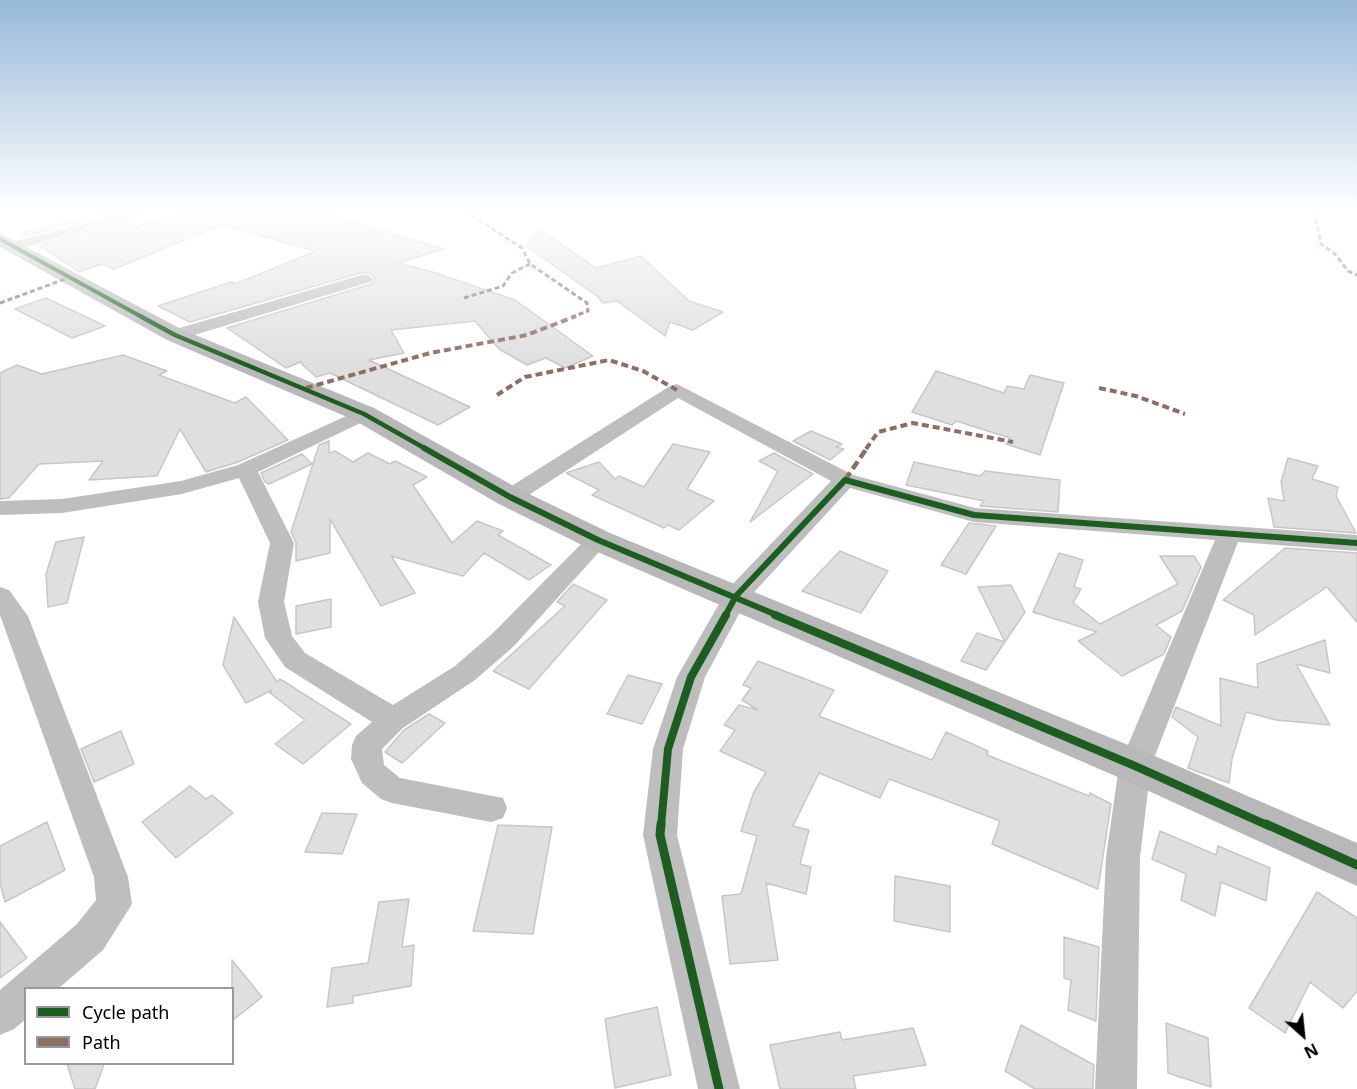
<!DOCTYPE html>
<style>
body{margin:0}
#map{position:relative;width:1357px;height:1089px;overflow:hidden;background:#fff;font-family:"Noto Sans",sans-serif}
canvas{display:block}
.legend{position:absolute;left:24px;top:987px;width:210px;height:78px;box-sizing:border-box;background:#fff;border:2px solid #999;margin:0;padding:8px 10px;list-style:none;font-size:18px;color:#000}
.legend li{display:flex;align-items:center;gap:12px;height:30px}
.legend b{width:30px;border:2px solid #999}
.north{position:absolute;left:1273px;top:1005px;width:60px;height:60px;-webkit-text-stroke:4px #fff;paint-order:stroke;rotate:153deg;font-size:16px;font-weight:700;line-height:24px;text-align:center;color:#000}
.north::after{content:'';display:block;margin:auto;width:21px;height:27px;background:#000;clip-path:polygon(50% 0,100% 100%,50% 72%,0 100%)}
</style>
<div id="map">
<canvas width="1357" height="1089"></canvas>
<ul class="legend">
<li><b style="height:8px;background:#1b5e20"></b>Cycle path</li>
<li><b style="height:8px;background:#8d6e63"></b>Path</li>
</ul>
<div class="north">N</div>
</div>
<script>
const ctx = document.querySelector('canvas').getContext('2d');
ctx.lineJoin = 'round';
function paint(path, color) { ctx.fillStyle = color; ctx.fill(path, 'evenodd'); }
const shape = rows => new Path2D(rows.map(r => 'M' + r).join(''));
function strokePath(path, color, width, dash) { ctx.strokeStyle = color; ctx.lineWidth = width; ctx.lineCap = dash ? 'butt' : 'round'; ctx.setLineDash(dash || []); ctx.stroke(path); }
const building = shape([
 [189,211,317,211,444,249,399,263,433,272,515,300,593,356,565,368,546,358,527,365,499,349,475,321,391,330,404,353,369,360,470,407,438,425,330,373,316,377,300,362,286,368,227,328,371,284,375,279,371,274,364,272,190,322,158,306,231,282,235,284,316,251,221,225,114,269,102,264,79,272,39,245,124,221,134,227,189,211],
 [109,213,111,214,26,236,20,233,109,213],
 [539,229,596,268,641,256,689,301,723,312,693,330,670,322,665,336,617,301,603,303,597,296,527,247,539,229],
 [46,298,105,326,72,338,15,309,46,298],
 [123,355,167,371,159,375,235,403,246,397,288,440,238,462,206,472,180,429,157,476,89,480,103,461,39,464,9,498,0,499,0,373,17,365,42,374,123,355],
 [936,371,1004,393,1007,386,1024,389,1030,375,1064,383,1040,455,1006,444,1010,438,956,421,952,425,912,412,936,371],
 [811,431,842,444,836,447,844,449,830,460,793,441,811,431],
 [329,441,329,453,335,451,353,462,368,453,390,464,395,461,427,477,413,485,452,543,477,521,503,531,498,535,551,565,529,580,484,553,463,576,391,556,415,593,381,606,330,519,330,553,296,561,296,542,291,532,319,445,329,441],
 [673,444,710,452,687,489,714,501,679,530,668,525,664,528,592,495,599,490,566,473,599,462,615,479,619,476,644,487,673,444],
 [774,453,813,474,750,522,778,471,759,461,774,453],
 [302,454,312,464,269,484,265,482,261,473,302,454],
 [1288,458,1318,466,1312,479,1338,487,1336,496,1356,533,1274,527,1268,498,1284,501,1281,482,1288,458],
 [914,462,980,476,985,471,1060,480,1058,512,980,506,984,501,906,485,914,462],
 [969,523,996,526,966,574,941,565,969,523],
 [84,537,67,603,48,607,46,574,56,542,84,537],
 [1285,548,1357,553,1357,622,1327,587,1255,635,1254,615,1223,600,1285,548],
 [840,551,888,571,861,613,802,591,840,551],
 [1059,553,1083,560,1074,587,1081,589,1073,603,1100,624,1178,584,1160,556,1194,556,1201,567,1182,611,1156,625,1171,637,1164,654,1122,676,1078,641,1097,632,1033,612,1059,553],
 [573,584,607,600,529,689,493,671,565,606,557,602,573,584],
 [1011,585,1025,612,986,670,961,661,977,633,1005,642,978,587,1011,585],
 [331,599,331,627,296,634,296,606,331,599],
 [234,617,277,682,280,679,351,724,303,764,275,744,305,720,270,693,272,690,246,703,223,665,234,617],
 [1325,640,1330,673,1296,664,1330,725,1276,720,1246,712,1232,759,1229,783,1188,768,1198,737,1172,717,1176,707,1221,726,1220,678,1258,688,1257,664,1325,640],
 [758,661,834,690,819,716,932,760,946,732,988,751,987,755,1089,796,1090,793,1111,804,1098,889,992,844,1000,821,889,779,880,798,819,773,793,826,809,830,800,864,811,867,806,894,766,883,778,960,730,964,722,896,741,894,757,836,741,831,753,794,766,772,720,751,735,730,724,725,739,705,758,710,742,700,751,688,743,685,758,661],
 [628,675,662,684,642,724,607,714,628,675],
 [429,714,445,723,402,763,385,752,404,730,429,714],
 [121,731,134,764,94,782,81,749,121,731],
 [190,786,206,799,212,795,233,813,176,858,142,822,190,786],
 [322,813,357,814,342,854,305,852,322,813],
 [47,822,65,870,5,902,0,883,0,846,47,822],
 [498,825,552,827,533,934,473,931,498,825],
 [1160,831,1216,855,1218,846,1270,868,1266,901,1221,882,1215,916,1181,900,1186,874,1152,859,1160,831],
 [895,876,950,886,950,932,894,921,895,876],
 [1317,892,1357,918,1357,991,1343,1008,1310,982,1285,1033,1249,1008,1317,892],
 [409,899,402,947,414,945,411,986,353,996,353,1003,327,1007,332,968,368,963,379,902,409,899],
 [0,922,27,958,0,978,0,922],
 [1064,937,1099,947,1096,1021,1068,1010,1071,980,1064,978,1064,937],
 [232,960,262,997,232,1021,232,960],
 [657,1007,671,1075,615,1088,605,1019,657,1007],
 [1166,1023,1208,1038,1211,1087,1168,1073,1166,1023],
 [1021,1025,1094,1065,1093,1089,1035,1089,1005,1071,1021,1025],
 [913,1028,926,1065,853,1076,856,1089,780,1089,770,1045,840,1032,842,1040,913,1028],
 [67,1064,104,1064,95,1089,75,1089,67,1064]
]);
const street = shape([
 [131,211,153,211,14,250,7,246,9,243,131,211],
 [365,274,370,276,373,279,370,282,181,339,175,340,166,335,169,331,365,274],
 [677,384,853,475,975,508,1357,535,1357,551,1238,542,1151,766,1140,857,1137,1089,1095,1089,1106,857,1119,766,1215,540,974,522,850,488,746,601,705,677,683,749,677,835,740,1089,698,1089,643,835,653,749,677,677,727,590,831,481,678,398,518,502,510,504,502,502,499,497,502,492,670,386,677,384],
 [364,408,371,410,374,414,371,418,258,472,294,543,284,602,292,636,305,653,393,705,455,666,493,633,590,535,598,533,606,535,610,540,513,647,475,680,403,728,382,749,384,765,400,778,503,798,507,808,503,818,491,822,392,803,381,799,362,783,351,759,352,745,356,736,372,722,285,667,265,638,258,602,270,543,239,478,182,494,62,513,0,515,0,501,62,499,181,481,238,465,364,408],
 [0,587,9,590,28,616,128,877,132,904,103,950,59,988,26,988,26,1019,14,1029,0,1035,0,990,77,924,96,900,94,877,0,615,0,587]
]);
const secondary = shape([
 [0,233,183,330,374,408,521,490,610,533,1150,754,1357,843,1357,886,1120,778,586,547,499,504,354,420,167,340,0,247,0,233]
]);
const quietFar2 = shape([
 [465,211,522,248,530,264,587,303,588,311,572,317],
 [1314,211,1321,244,1335,254,1348,271,1357,275],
 [464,298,503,286,512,273,530,264],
 [0,303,68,278]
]);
const quietFar1 = shape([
 [306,388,430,353,527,335,576,316],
 [1099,388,1136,396,1185,414],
 [497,395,525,377,609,360,643,371,677,390],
 [866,449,878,432,913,423,1013,442]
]);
const quiet = shape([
 [845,480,867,448]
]);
const cyclewayFar4 = shape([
 [0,239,142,317]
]);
const cyclewayFar3 = shape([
 [140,316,175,335,364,414,426,449]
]);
const cyclewayFar2 = shape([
 [424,448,510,497,598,540,779,616],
 [725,616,736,596,845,480,974,515,1357,543]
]);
const cyclewayFar1 = shape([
 [775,615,1135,766,1269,826],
 [661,826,668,749,691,677,726,615]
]);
const cycleway = shape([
 [661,824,660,835,719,1089],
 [1266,824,1357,865]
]);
paint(building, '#dfdfdf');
strokePath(building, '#c7c7c7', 1.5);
paint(street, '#bebebe');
paint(secondary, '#b8b8b8');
strokePath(quietFar2, '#8d6e63', 3, [5, 3]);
strokePath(quietFar1, '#8d6e63', 4, [7, 4]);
strokePath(quiet, '#8d6e63', 4.5, [9, 4.5]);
strokePath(cyclewayFar4, '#1b5e20', 4);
strokePath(cyclewayFar3, '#1b5e20', 4.5);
strokePath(cyclewayFar2, '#1b5e20', 6);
strokePath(cyclewayFar1, '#1b5e20', 8);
strokePath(cycleway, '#1b5e20', 9);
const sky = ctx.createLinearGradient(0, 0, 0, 364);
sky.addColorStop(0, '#97b8d8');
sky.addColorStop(0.58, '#fff');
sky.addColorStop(1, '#ffffff00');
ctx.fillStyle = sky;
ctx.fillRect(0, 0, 1357, 364);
</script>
